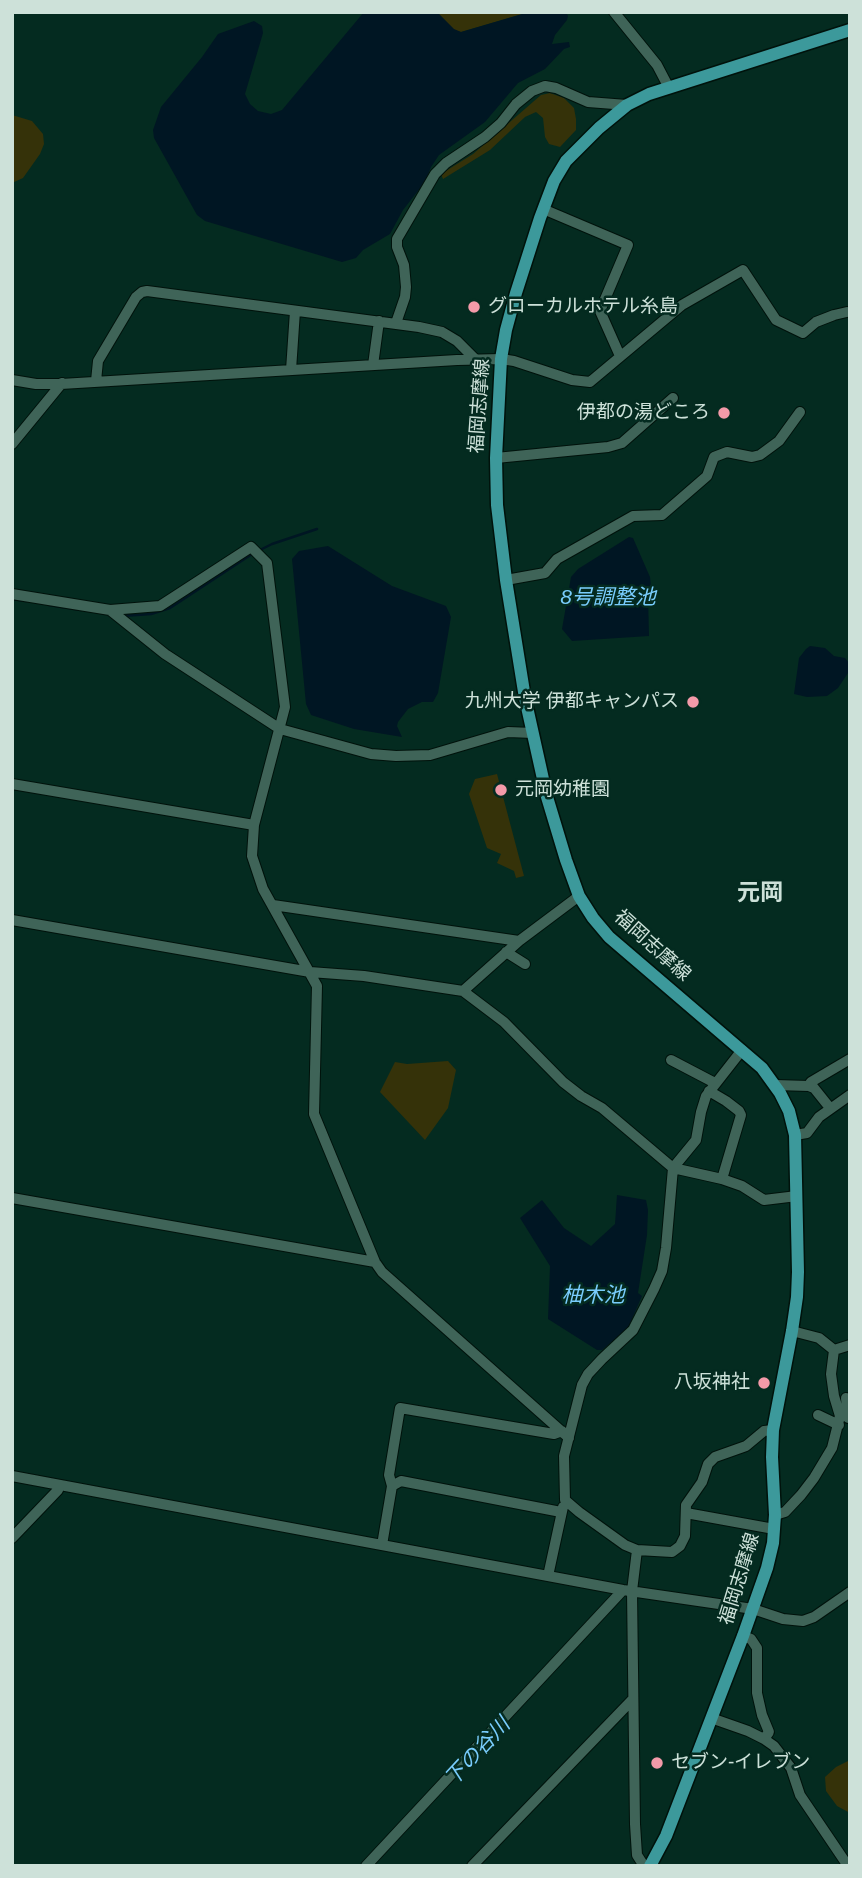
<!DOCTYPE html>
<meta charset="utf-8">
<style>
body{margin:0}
#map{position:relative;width:862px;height:1878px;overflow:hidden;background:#042b20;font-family:Arial,sans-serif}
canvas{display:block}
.frame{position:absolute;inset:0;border:14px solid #cde1d9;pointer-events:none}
</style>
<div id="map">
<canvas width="862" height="1878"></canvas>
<div class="frame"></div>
</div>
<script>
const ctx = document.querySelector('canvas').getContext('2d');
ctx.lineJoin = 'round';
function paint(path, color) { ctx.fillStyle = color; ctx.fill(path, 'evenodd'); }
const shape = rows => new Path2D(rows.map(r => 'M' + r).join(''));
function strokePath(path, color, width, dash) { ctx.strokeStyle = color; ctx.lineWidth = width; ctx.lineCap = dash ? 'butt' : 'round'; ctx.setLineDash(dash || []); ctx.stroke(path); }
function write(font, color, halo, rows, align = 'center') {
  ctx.font = font + ' Arial,"Noto Sans JP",sans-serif'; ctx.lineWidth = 5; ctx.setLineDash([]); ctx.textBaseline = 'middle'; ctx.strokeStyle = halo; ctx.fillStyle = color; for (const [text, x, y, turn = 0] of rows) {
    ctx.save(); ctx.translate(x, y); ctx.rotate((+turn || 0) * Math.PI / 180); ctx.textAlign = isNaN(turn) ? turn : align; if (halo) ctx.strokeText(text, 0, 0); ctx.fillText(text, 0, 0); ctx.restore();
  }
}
const green = shape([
 [437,12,529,12,461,32,454,30],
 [550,93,564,98,574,108,576,119,576,130,560,147,549,144,545,137,543,118,536,112,525,117,490,150,443,179,441,174,473,154,541,95],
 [12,115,32,121,43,134,44,144,40,154,23,178,12,183],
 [497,774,524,876,516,878,514,871,497,863,501,854,487,848,469,794,475,779],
 [448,1061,456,1070,448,1108,425,1140,380,1092,395,1062,407,1064],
 [850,1760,850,1813,837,1806,826,1791,825,1777,836,1767]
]);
const water = shape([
 [364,12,437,12,454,29,461,32,529,12,566,12,568,16,567,20,555,35,552,44,569,42,570,47,564,49,545,69,518,83,485,122,439,155,431,167,425,182,403,210,390,234,363,250,356,258,342,262,205,221,197,215,154,138,153,130,161,107,202,57,218,34,254,21,262,26,263,33,245,94,250,104,258,111,271,114,282,110],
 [629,537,633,538,650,577,652,595,648,596,649,636,572,641,562,629,571,577,578,569],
 [328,546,392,586,446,606,451,617,438,693,433,702,422,702,408,709,398,722,397,726,402,737,354,729,311,715,306,704,292,559,299,551],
 [810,646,825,648,834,656,845,658,849,663,848,673,838,688,827,696,807,697,794,694,799,658,806,649],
 [617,1195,646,1200,648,1210,647,1235,638,1293,642,1296,628,1328,602,1350,597,1350,548,1319,550,1266,520,1218,542,1200,564,1228,591,1246,615,1224]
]);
const stream = shape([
 [258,551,272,544,317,529],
 [12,599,26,601],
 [49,605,81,610],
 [122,616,151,614,170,608,252,554]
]);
const minor = shape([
 [614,12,657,65,668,86],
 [543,209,628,245,600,311,620,356],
 [396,323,405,297,406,287,404,265,397,247,397,239,435,174,446,163,485,137,501,123,516,104,532,91,545,86,556,88,588,102,627,105],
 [373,365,379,321],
 [291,370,295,311],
 [12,380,36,384,61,384,457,360,501,359,514,361,572,380,590,382,682,305,743,270,776,320,803,333,816,322,834,315,847,312],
 [96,381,98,361,136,297,142,292,147,291,419,327,442,332,457,341,476,360],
 [12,444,62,383],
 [496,458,608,447,622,443,673,398],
 [506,580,545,573,557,559,633,516,662,515,707,476,714,457,727,452,752,457,760,455,779,441,800,412],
 [12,594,110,610,160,606,251,547,267,563,285,707,254,825,252,856,263,889,317,986,314,1114,375,1262,382,1272,569,1438],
 [110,610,165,654,280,729,371,754,396,756,430,755,508,732,533,733],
 [12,784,254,825],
 [273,905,519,941],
 [12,920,310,972,364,976,463,991,504,1022,563,1082,581,1096,602,1108,673,1168,722,1179,742,1186,764,1200,797,1196],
 [506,952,525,964],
 [463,991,519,941,579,896],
 [742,1050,706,1096,701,1112,696,1140,673,1168,666,1248,662,1271,654,1289,633,1330,602,1359,588,1374,582,1385,564,1456,565,1500,579,1512,625,1545,637,1550,672,1552,680,1546,685,1536,686,1505,702,1482,708,1464,715,1457,746,1446,764,1431,773,1430],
 [671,1060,715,1083],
 [775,1085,809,1086,814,1088,830,1108],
 [809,1086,811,1082,850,1059],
 [709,1091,726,1101,739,1111,741,1115,722,1179],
 [795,1135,807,1133,819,1117,850,1095],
 [12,1198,375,1262],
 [834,1350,850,1345],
 [846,1398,848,1418],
 [818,1415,839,1425],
 [12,1476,623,1590,753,1609,783,1619,803,1621,814,1617,850,1592],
 [392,1486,401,1481,561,1512],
 [686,1513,774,1529],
 [775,1515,785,1512,801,1495,814,1478,832,1448,840,1416,834,1396,831,1374,834,1350,819,1338,792,1331],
 [12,1538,58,1490,60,1485],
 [382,1545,392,1486,389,1475,400,1408,554,1434,562,1431],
 [637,1550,632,1591,635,1824,637,1855,644,1866],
 [548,1576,563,1507],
 [743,1636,751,1639,757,1648,757,1693,762,1715,769,1732,764,1739],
 [711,1718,748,1731,764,1739,774,1746,791,1768,800,1795,848,1866],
 [366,1866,623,1590],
 [472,1866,633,1699]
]);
const major = shape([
 [650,1866,666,1836,743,1636,767,1568,773,1543,775,1515,772,1457,773,1430,792,1331,797,1297,798,1272,795,1135,789,1111,780,1093,762,1068,609,937,593,918,579,896,566,860,547,797,525,698,506,580,497,505,496,458,501,359,506,330,516,293,540,218,554,181,566,161,599,128,627,105,649,94,850,30]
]);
const markers = [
 [474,307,7,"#f39aa9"],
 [724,413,7,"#f39aa9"],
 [693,702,7,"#f39aa9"],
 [501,790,7,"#f39aa9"],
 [764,1383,7,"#f39aa9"],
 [657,1763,7,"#f39aa9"]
];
const poiNames = [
 ["グローカルホテル糸島",488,307],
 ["伊都の湯どころ",710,413,"right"],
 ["九州大学 伊都キャンパス",679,702,"right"],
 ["元岡幼稚園",515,790],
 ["八坂神社",750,1383,"right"],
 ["セブン-イレブン",671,1763]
];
const streetNames = [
 ["福岡志摩線",480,406,-86],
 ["福岡志摩線",652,946,42],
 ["福岡志摩線",740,1579,-73]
];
const waterNames = [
 ["8号調整池",608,598],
 ["柚木池",593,1296],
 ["下の谷川",478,1752,-47]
];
const quarterNames = [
 ["元岡",760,894]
];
paint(green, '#353209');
paint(water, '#001623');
strokePath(stream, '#001623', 2.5);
strokePath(minor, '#00120b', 12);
strokePath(major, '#00120b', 15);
strokePath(minor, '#3f6458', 10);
strokePath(major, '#3c999b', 12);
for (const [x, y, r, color] of markers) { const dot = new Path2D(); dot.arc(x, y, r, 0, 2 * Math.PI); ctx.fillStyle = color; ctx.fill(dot); strokePath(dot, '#042b20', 2.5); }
write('19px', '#cde1d9', '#042b20', poiNames, 'left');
write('19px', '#cde1d9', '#042b20', streetNames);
write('italic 21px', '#79ccfc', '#042b20', waterNames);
write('bold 23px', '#cde1d9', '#042b20', quarterNames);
</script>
